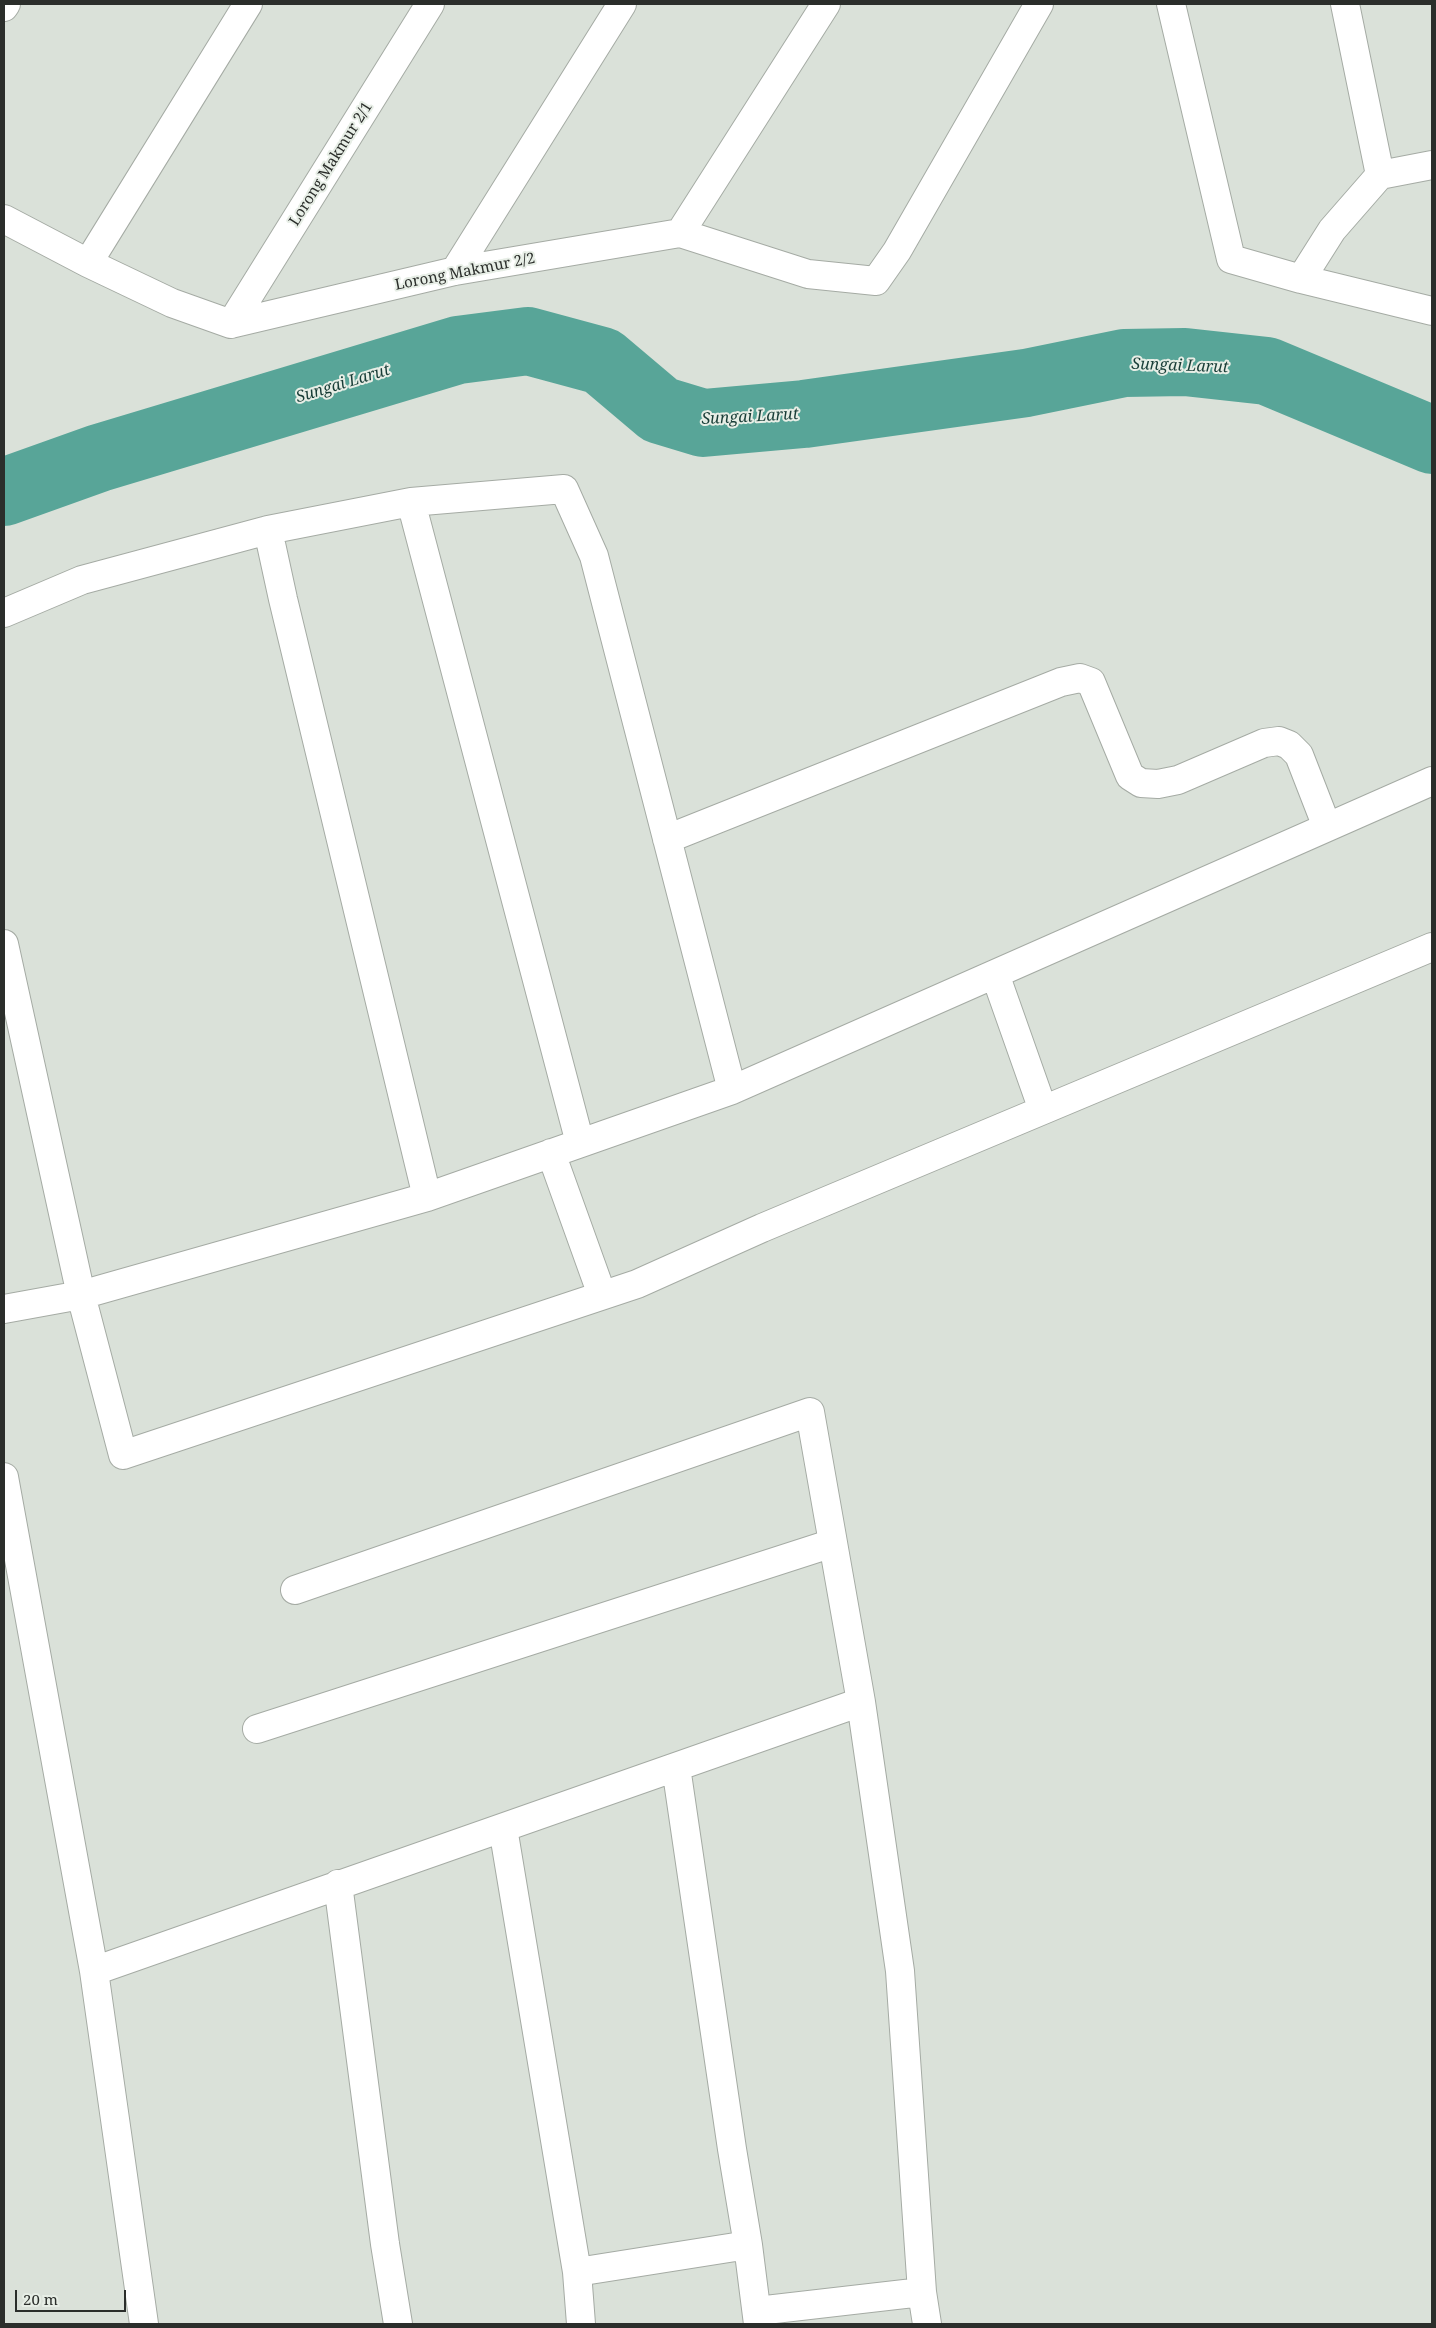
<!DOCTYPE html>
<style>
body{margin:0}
#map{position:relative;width:1436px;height:2328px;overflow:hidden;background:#dae1d9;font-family:"Noto Serif",serif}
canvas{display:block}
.frame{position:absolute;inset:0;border:5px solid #2b2e2b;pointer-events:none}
.scale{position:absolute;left:15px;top:2290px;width:111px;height:22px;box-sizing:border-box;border:2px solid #2b2e2b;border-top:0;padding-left:6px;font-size:15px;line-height:18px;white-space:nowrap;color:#2b2e2b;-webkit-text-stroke:4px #e7eee6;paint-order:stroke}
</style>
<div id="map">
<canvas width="1436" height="2328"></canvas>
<div class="frame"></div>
<div class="scale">20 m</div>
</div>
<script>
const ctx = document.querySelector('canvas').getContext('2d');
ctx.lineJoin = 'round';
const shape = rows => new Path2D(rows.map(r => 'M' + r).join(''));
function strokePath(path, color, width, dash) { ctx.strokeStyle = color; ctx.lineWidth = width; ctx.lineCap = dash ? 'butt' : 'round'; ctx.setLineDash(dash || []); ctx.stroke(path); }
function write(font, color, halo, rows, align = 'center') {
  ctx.font = font + ' "Noto Serif",serif'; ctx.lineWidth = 4; ctx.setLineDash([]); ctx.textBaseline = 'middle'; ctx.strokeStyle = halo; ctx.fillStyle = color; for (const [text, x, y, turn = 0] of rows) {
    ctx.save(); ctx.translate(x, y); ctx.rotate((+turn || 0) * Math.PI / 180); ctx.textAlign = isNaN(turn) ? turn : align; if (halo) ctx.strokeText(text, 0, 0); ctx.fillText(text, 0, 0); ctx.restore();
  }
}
const river = shape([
 [4,492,99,458,458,350,528,341,602,361,660,410,703,423,804,414,1026,383,1124,363,1185,362,1267,371,1432,440]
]);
const minor = shape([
 [1171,4,1231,259,1301,279,1432,311],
 [1345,4,1380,175],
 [4,7,6,4],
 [4,219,88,263,172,303,231,324,455,271,680,233,826,4],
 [680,233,808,274,876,281,897,251,1039,4],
 [88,263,248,4],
 [455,271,622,4],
 [1301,279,1332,230,1380,175,1432,165],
 [231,324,430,4],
 [411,502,580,1143],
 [268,530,283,599,427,1197],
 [4,613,82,580,268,530,411,502,564,489,594,556,732,1090],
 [667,839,1061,682,1080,678,1091,682,1130,776,1141,783,1158,784,1178,780,1264,743,1279,741,1289,745,1299,755,1327,827],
 [4,944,81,1295,123,1455,637,1284,762,1228,1432,947],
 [995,974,1043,1110],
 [551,1153,602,1295],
 [4,1309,81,1295,427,1197,732,1090,1432,781],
 [4,1477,94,1971,144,2324],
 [861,1702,900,1971,922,2292,927,2324],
 [257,1729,833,1543],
 [676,1767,732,2149,748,2245,758,2324],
 [503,1828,577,2272,581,2324],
 [338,1884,385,2244,398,2324],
 [94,1971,861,1702,810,1412,295,1590],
 [577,2272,748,2245],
 [757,2311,922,2292]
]);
const streetNames = [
 ["Lorong Makmur 2/1",331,164,-58],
 ["Lorong Makmur 2/2",465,272,-11]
];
const waterNames = [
 ["Sungai Larut",1180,366,2],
 ["Sungai Larut",343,384,-17],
 ["Sungai Larut",750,417,-3]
];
strokePath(river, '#58a598', 68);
strokePath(minor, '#a5aba4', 30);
strokePath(minor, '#fff', 28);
write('15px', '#2b2e2b', '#e7eee6', streetNames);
write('italic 16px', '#183d37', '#e7eee6', waterNames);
</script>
